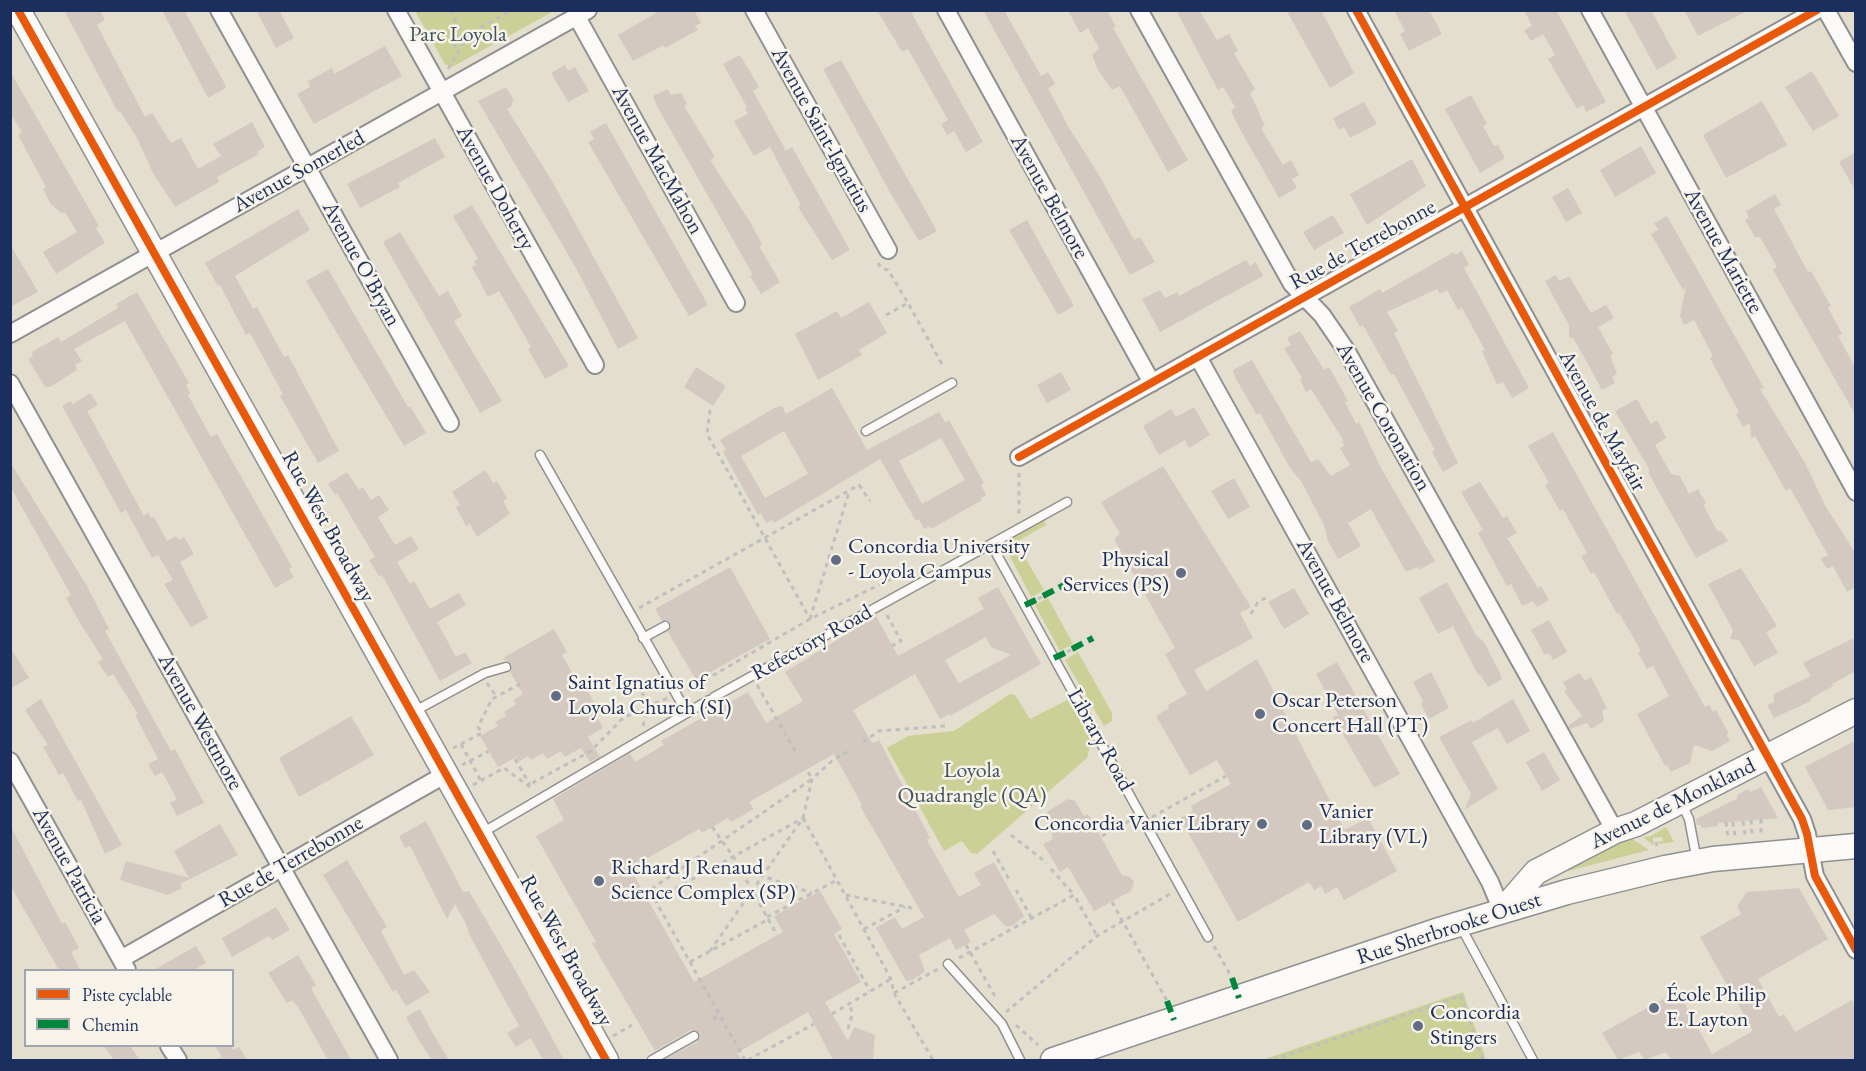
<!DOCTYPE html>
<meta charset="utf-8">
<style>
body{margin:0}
#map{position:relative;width:1866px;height:1071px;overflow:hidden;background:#e3decd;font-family:"EB Garamond",serif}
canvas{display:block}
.frame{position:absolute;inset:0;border:12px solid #1b2f5e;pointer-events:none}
.legend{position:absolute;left:24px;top:969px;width:210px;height:78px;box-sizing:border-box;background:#f7f3e8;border:2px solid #9fa5b1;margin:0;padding:8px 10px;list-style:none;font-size:18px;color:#1b2f5e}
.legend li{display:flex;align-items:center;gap:12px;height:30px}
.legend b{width:30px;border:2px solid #9fa5b1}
</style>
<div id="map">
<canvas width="1866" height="1071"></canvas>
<div class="frame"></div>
<ul class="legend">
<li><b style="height:8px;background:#e8590c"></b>Piste cyclable</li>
<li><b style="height:8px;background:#00873e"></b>Chemin</li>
</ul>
</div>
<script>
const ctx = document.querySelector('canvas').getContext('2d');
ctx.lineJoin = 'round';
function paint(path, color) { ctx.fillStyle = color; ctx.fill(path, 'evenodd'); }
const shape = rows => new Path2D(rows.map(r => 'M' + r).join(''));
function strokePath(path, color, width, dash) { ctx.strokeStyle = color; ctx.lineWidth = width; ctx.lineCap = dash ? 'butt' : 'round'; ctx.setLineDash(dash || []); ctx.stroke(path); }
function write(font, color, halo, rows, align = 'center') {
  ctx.font = font + ' "EB Garamond",serif'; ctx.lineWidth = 5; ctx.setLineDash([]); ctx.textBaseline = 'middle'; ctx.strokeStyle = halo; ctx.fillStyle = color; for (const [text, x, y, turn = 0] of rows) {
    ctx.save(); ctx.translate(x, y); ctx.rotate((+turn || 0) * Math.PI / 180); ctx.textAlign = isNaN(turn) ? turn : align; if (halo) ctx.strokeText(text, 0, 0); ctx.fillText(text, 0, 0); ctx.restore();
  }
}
const green = shape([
 [415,11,554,11,452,67,445,64],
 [1044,519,1046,525,1016,542,1044,590,1031,597,1004,545,1010,537],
 [1048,598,1073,644,1060,651,1035,605],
 [1078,652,1112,713,1112,721,1104,726,1065,660],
 [1010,694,1015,695,1030,719,1069,699,1092,738,1087,758,977,854,971,853,962,841,944,851,887,748,908,736,954,731],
 [1666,827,1674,842,1659,844,1658,842,1663,841,1662,837,1653,838,1654,846,1643,837,1651,836],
 [1631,838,1649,850,1564,872,1562,870],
 [1463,992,1486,1060,1262,1060]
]);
const building = shape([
 [64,10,100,10,105,20,97,25,145,117,152,113,171,143,181,138,198,169,221,156,213,144,252,122,265,147,257,152,259,154,217,177,219,182,175,207,153,173,137,138,120,111,118,112],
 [162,10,184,10,226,86,224,89,208,98],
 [256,10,279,10,294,38,276,48],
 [661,10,694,10,701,23,695,26,698,30,665,48,664,45,633,61,618,35],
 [877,10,910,10,983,142,966,152,954,131,947,135,941,124,948,120,920,70,908,49,902,52],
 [983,10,1004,10,1041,76,1048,72,1055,84,1048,88,1069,128,1099,175,1134,240,1140,237,1155,262,1130,275],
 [1068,10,1107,10,1116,27,1113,28,1188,160,1168,172,1120,86,1112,90,1098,70,1092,55,1099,48,1088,28,1080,33],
 [1176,10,1199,10,1217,40,1229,34,1238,51,1234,53,1255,89,1250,93,1265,126,1261,128,1283,165,1291,160,1299,175,1292,179,1297,188,1279,198,1241,131,1231,111,1235,107,1223,87,1218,90],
 [1286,10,1321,10,1354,73,1330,88],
 [1394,10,1429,10,1442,34,1409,51,1400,34,1405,31],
 [1524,10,1556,10,1606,102,1586,112,1583,105,1577,109,1548,59,1555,55,1543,34,1531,41,1524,30,1532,26],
 [1624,10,1651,10,1677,58,1657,70],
 [1684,10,1749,10,1698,36],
 [385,46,402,76,314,124,297,94,310,87,308,81,332,68,334,74],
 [740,55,759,87,753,91,786,151,792,147,850,250,832,260,798,207,801,206,797,198,770,147,754,156,734,121,748,114,745,108,747,107,723,64],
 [841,60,937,231,919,241,891,194,823,69],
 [565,65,568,71,575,67,589,91,568,102,551,73],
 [10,71,99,226,96,228,105,243,56,274,43,252,77,232,65,212,61,213,50,203,43,189,46,187,18,135,22,132,10,113],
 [1812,71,1839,116,1813,131,1785,87],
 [506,87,514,100,511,102,513,105,507,109,552,181,638,338,618,349,576,268,478,101],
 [667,89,671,95,681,93,687,104,684,106,715,157,710,160,750,222,762,244,759,246,780,282,761,294,750,276,753,275,657,106,653,96],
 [1471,95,1487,124,1483,126,1494,146,1498,145,1505,158,1480,173,1445,109],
 [1762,101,1787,145,1726,178,1703,135],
 [1364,102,1377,124,1350,138,1344,127,1339,130,1333,118],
 [606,123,708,305,689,316,588,142,594,139,590,132],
 [435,138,445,157,398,183,400,187,360,208,347,184],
 [1641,146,1656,173,1615,197,1600,170],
 [1856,152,1856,192,1839,162],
 [1412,159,1426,186,1367,225,1350,194],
 [1568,188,1582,213,1566,222,1552,197],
 [1775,194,1781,205,1774,209,1808,272,1811,271,1831,306,1828,308,1842,334,1838,336,1856,369,1856,416,1773,270,1777,267,1764,244,1760,237,1755,237,1745,220,1749,218,1746,211],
 [472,205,569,366,545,379,528,349,531,347,499,291,488,297,472,267,476,265,474,261,478,259,453,216],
 [298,209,310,230,235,276,253,309,257,307,284,357,288,355,339,451,318,463,280,396,283,394,250,333,246,335,220,285,218,286,205,263],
 [1333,215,1344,233,1314,250,1303,232],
 [1667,216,1764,388,1760,389,1805,463,1826,507,1856,554,1856,587,1847,592,1833,566,1827,569,1821,559,1828,555,1790,488,1786,491,1755,436,1751,438,1750,423,1743,427,1736,414,1739,412,1710,358,1713,356,1694,320,1684,325,1680,316,1686,287,1683,290,1651,234,1658,230,1654,223],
 [1027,220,1074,306,1058,315,1009,230],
 [400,232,439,296,448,291,462,316,454,321,502,401,480,413,383,242],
 [10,244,38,292,10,307],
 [1462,251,1469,265,1464,268,1529,388,1512,398,1503,382,1497,385,1482,351,1485,350,1462,308,1458,310,1447,290,1440,294,1437,289,1387,312,1398,331,1394,333,1458,463,1443,472,1432,452,1435,450,1394,374,1391,375,1363,325,1360,327,1349,307,1380,289,1382,293,1454,252,1455,255],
 [1246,260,1250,266,1256,262,1263,276,1160,332,1142,299,1160,290,1165,298,1177,292,1179,296],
 [328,269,408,407,410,406,426,433,404,446,306,281],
 [1556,275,1559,281,1569,276,1591,313,1606,305,1614,318,1598,327,1613,354,1610,356,1617,374,1612,377,1615,383,1602,390,1574,339,1569,337,1569,325,1545,281],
 [137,292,189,383,186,385,190,393,188,395,211,437,217,434,292,567,289,569,294,577,275,588,125,321,74,349,82,361,75,365,77,370,50,387,45,387,28,359,33,356,32,352,58,337,61,342,118,308,116,304],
 [869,302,887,333,859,350,862,355,818,380,795,334,837,311,841,318],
 [1300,331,1324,370,1329,367,1348,401,1345,402,1356,424,1359,422,1381,468,1435,561,1419,570,1418,567,1406,572,1371,509,1348,523,1361,546,1338,559,1328,541,1324,525,1301,481,1290,468,1260,413,1257,415,1236,379,1233,370,1252,360,1311,462,1318,459,1331,476,1350,465,1340,448,1344,446,1342,438,1311,389,1306,392,1300,380,1302,378,1284,348,1291,345,1287,338],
 [696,367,726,386,713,406,684,387],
 [1061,372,1071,390,1047,403,1037,385],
 [832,388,867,450,939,412,945,422,949,420,984,483,981,485,986,495,981,498,982,500,931,529,929,526,924,529,919,519,916,521,880,459,774,523,772,520,766,523,761,513,758,515,723,452,726,450,720,440,776,407,782,406,786,414],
 [784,431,808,474,765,498,741,456],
 [941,438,965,480,922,504,899,461],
 [90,393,98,405,87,411,144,516,148,513,151,518,154,517,167,541,176,536,179,540,184,537,194,554,180,562,208,618,191,627,164,584,173,580,158,555,152,558,126,510,121,513,62,406,70,401,73,404],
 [1637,399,1651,424,1657,420,1666,438,1655,445,1671,474,1680,476,1689,494,1698,489,1706,503,1703,505,1718,532,1721,531,1728,541,1696,558,1649,474,1649,469,1615,411],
 [1194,407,1210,435,1189,448,1185,440,1159,455,1143,426,1171,409,1176,417],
 [1553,432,1705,707,1709,705,1713,712,1716,710,1729,734,1726,735,1730,741,1712,751,1694,745,1690,763,1671,772,1667,765,1665,766,1637,714,1669,696,1668,694,1653,666,1647,669,1638,653,1641,651,1619,613,1617,614,1594,572,1591,574,1581,556,1587,553,1563,509,1560,511,1545,485,1549,483,1528,446],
 [10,462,87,586,109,629,105,631,171,751,175,749,204,803,177,816,170,803,177,799,162,772,155,776,148,764,158,759,135,715,138,714,113,674,108,677,98,662,103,659,80,623,66,598,71,595,10,486],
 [1163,466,1251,607,1240,613,1253,638,1194,670,1206,691,1257,659,1345,830,1368,818,1397,871,1344,900,1337,887,1325,894,1321,886,1314,890,1309,882,1238,922,1180,818,1193,811,1191,806,1231,784,1217,760,1190,775,1156,716,1169,708,1168,705,1187,694,1165,654,1175,648,1114,539,1120,534,1101,502],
 [485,470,493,483,497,481,507,498,503,501,510,514,477,537,470,524,466,526,456,507,460,505,452,492],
 [347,472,359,490,363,487,371,500,379,495,389,510,378,517,395,545,411,536,419,549,397,562,410,584,414,581,430,609,459,593,466,605,437,622,456,657,465,652,472,663,440,681,382,575,379,576,369,560,375,557,337,493,335,495,328,484],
 [1234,478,1250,507,1228,519,1211,491],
 [1480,482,1503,518,1507,516,1517,533,1507,538,1538,588,1541,586,1549,600,1537,607,1533,601,1522,606,1511,584,1507,586,1478,533,1483,530,1461,492],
 [730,567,770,639,696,680,668,632,670,622,662,621,655,609],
 [1741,568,1777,626,1766,632,1778,653,1754,666,1739,640,1730,639,1733,630,1708,584],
 [1447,582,1476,635,1484,642,1499,671,1502,679,1488,687,1480,674,1478,675,1453,626,1438,634,1419,598],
 [998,587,1041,664,950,716,949,714,940,719,915,674,853,710,872,743,879,740,930,838,927,840,959,897,981,885,974,873,994,862,1024,916,1012,926,1005,926,994,914,964,930,971,942,956,950,950,938,919,955,925,971,913,980,906,981,876,928,895,917,902,929,924,917,860,806,862,805,834,754,749,802,754,809,731,822,728,818,702,833,699,829,630,868,694,982,783,932,774,916,820,891,842,929,834,934,861,982,825,1002,848,1041,854,1027,875,1035,873,1060,833,1060,808,1012,737,1053,742,1060,664,1060,697,1042,700,1033,691,1030,655,1051,592,943,596,942,536,836,564,820,553,799,630,753,635,762,664,745,661,741,748,692,766,723,803,701,785,672,876,616,898,656,984,609,978,598],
 [986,637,991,647,1011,655,959,683,945,660],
 [1294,588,1309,614,1284,629,1268,602],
 [1549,620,1567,652,1553,660,1549,653,1545,655,1531,630],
 [554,629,567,652,562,655,577,681,583,682,598,710,595,714,603,728,588,737,600,757,590,762,581,748,565,757,561,751,547,759,543,753,531,760,528,756,518,762,516,757,498,767,480,736,498,726,495,722,506,716,504,712,516,704,514,700,523,694,510,672,512,665,503,658],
 [1856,637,1856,671,1832,684,1833,686,1810,699,1811,701,1774,718,1767,705,1774,702,1774,694,1811,676,1803,663],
 [10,647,29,678,10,689],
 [1337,662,1400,774,1374,788,1333,717,1338,715,1316,674],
 [1431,672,1449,708,1429,719,1421,704,1423,701,1413,682],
 [1580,673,1585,681,1591,677,1607,708,1602,711,1604,721,1591,729,1587,723,1570,729,1568,726,1582,716,1564,691,1567,689,1563,682],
 [41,699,122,845,105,854,81,800,78,801,63,773,59,775,43,747,48,745,25,710],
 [1513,699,1530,731,1507,744,1498,728,1472,742,1498,789,1465,809,1471,794,1439,737,1472,720,1473,723],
 [351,716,374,755,299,797,279,758],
 [1856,740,1856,807,1828,810,1805,767],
 [1544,752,1560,780,1542,791,1526,762],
 [1761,787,1778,818,1718,823,1718,826,1702,828,1700,825,1697,825,1696,819,1738,798,1737,795,1748,789,1750,792],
 [1068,799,1075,801,1084,816,1088,814,1122,875,1130,877,1134,882,1131,891,1094,911,1068,867,1060,872,1043,844,1053,839,1051,834,1053,833,1045,818,1048,811],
 [426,821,463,892,469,891,513,966,564,1060,543,1060,531,1038,516,1047,507,1033,519,1026,470,936,466,924,455,904,447,919,410,846,405,848,399,836],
 [220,824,238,855,180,884,182,888,168,895,120,880,126,861,189,878,174,851],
 [10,825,62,924,65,922,79,948,71,952,80,970,59,970,10,885],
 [347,860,387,927,381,931,404,975,414,970,430,992,406,1006,396,990,393,992,323,875],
 [1799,888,1828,939,1758,979,1779,1017,1784,1014,1795,1032,1852,1000,1856,1007,1856,1060,1671,1060,1666,1052,1645,1060,1639,1052,1618,1060,1602,1033,1678,991,1712,1054,1753,1031,1700,937,1741,914,1737,906,1747,892],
 [276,907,290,930,272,940,269,936,232,957,222,938],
 [196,946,206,963,194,970,154,970],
 [298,955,316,985,311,988,351,1060,328,1060,298,1007,292,1000,287,1003,268,973],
 [420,1009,432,1032,449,1060,432,1060,418,1039,406,1017],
 [104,1046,130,1046,140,1060,114,1060],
 [215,1046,230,1046,233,1050,239,1047,247,1060,215,1060,222,1057]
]);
const path = shape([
 [450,10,459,27,455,47,458,53],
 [448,69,468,35,512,10],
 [878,263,881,268,888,270,908,303],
 [886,315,908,303,943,366],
 [710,410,707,434,810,619],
 [1019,473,1019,516],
 [1038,599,1043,596],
 [639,608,859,485,870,501],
 [1251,614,1258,602,1269,596],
 [887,615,901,641,892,646],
 [810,619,849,492],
 [1067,652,1072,649],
 [705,680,810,619,891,579],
 [487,683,496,696],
 [757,685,797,754],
 [688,690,699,684],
 [643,726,649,706,668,698],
 [863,742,879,731,945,726],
 [461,744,482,733,478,727,492,699,522,683],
 [453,748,461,744,481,781],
 [515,759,530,785],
 [462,765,489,751],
 [473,785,504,768,530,787,534,782,591,751,623,718,649,706,642,693],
 [1152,817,1226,776],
 [803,818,891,979,894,993,933,1060],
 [1761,819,1761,833],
 [1751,820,1752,834],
 [1743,821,1745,835],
 [1726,822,1728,837],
 [1733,822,1735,836],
 [712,827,733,856,777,935],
 [1011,835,1047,863],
 [1102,836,1131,820],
 [1656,842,1657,846],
 [993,851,1010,881],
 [742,869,812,893],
 [1051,869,1074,895],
 [1016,890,1031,917],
 [644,894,812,779,807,770],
 [846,895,912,908],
 [1112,902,1167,1001],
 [767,917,837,880],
 [864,929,905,907],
 [839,935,870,991],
 [966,945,996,998],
 [1214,946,1232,978],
 [710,951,803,818,812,779,833,760,849,751],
 [959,958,1074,895,1097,936],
 [690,962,769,919],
 [894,993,940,968],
 [1006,1012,1097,936,1170,894],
 [832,1014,891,979],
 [713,1019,719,1015],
 [1016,1025,1038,1045],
 [848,1029,852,1015,850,1003],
 [613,1036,632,1025],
 [745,1060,655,900,803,818],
 [748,1060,814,1024],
 [1273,1060,1461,996,1483,1060]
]);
const lane = shape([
 [866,431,952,383],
 [540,455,687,713],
 [991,544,1208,937],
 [643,638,665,626],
 [714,697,1067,502],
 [413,712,485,673,506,667],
 [1681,802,1689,819,1697,861],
 [480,834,709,700],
 [1461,927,1533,1060],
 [948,964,1002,1024,1020,1060],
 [652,1060,694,1036]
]);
const street = shape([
 [219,10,450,423],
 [396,10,595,365],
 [754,10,888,250],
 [946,10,1152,383],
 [1139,10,1292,284,1322,315,1346,350,1615,831],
 [1356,10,1802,819,1807,834,1815,876,1856,950],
 [1590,10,1856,492],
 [1826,10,1856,63],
 [577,17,736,303],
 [10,334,588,10],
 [1198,357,1490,882,1502,911],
 [10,383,389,1060],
 [1019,457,1817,10],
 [10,761,127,970],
 [121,959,446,774],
 [169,1046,178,1060]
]);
const secondary = shape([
 [18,10,606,1060],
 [1502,911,1536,872,1615,831,1636,824,1856,711],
 [1053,1060,1436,931,1567,892,1665,868,1713,859,1856,846]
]);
const quiet = shape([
 [1043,596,1064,585],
 [1025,605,1038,599],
 [1072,649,1093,638],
 [1054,658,1067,652],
 [1232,978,1239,998],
 [1167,1001,1174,1020]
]);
const cycleway = shape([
 [18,10,606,1060],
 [1356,10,1802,819,1807,834,1815,876,1856,950],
 [1019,457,1817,10]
]);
const markers = [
 [836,560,6,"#616c85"],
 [1181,573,6,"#616c85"],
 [556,696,6,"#616c85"],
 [1260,714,6,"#616c85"],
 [1262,824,6,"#616c85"],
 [1307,825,6,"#616c85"],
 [599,881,6,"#616c85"],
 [1654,1008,6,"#616c85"],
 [1418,1026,6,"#616c85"]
];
const parkNames = [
 ["Parc Loyola",458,35],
 ["Loyola",972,771],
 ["Quadrangle (QA)",972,796]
];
const streetNames = [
 ["Avenue Saint-Ignatius",821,130,61],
 ["Avenue MacMahon",657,160,61],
 ["Avenue Somerled",299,172,-29],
 ["Avenue Doherty",495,188,61],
 ["Avenue Belmore",1049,197,61],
 ["Rue de Terrebonne",1363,245,-29],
 ["Avenue Mariette",1723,251,61],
 ["Avenue O'Bryan",361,264,61],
 ["Avenue Coronation",1383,417,60],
 ["Avenue de Mayfair",1602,421,61],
 ["Rue West Broadway",328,527,61],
 ["Avenue Belmore",1335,601,61],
 ["Refectory Road",812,643,-29],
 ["Avenue Westmore",200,722,61],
 ["Library Road",1100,740,61],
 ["Avenue de Monkland",1673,804,-26],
 ["Rue de Terrebonne",291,862,-30],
 ["Avenue Patricia",69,866,61],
 ["Rue Sherbrooke Ouest",1449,929,-18],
 ["Rue West Broadway",566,951,61]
];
const poiNames = [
 ["Concordia University",848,547],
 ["- Loyola Campus",848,572],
 ["Physical",1169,560,"right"],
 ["Services (PS)",1169,585,"right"],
 ["Saint Ignatius of",568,683],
 ["Loyola Church (SI)",568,708],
 ["Oscar Peterson",1272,701],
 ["Concert Hall (PT)",1272,726],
 ["Vanier",1319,812],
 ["Library (VL)",1319,837],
 ["Concordia Vanier Library",1250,824,"right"],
 ["Richard J Renaud",611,868],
 ["Science Complex (SP)",611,893],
 ["École Philip",1666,995],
 ["E. Layton",1666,1020],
 ["Concordia",1430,1013],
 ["Stingers",1430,1038]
];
paint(green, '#cbd196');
paint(building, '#d4c9c1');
strokePath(lane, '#8f908f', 11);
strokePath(street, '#8f908f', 20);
strokePath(secondary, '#8f908f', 27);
strokePath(path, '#bebfc0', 3, [4.5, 4.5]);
strokePath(lane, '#fbfaf8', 8);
strokePath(street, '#fbfaf8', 16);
strokePath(secondary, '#fbfaf8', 24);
strokePath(quiet, '#00873e', 6, [12, 6]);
strokePath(cycleway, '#e8590c', 8);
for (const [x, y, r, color] of markers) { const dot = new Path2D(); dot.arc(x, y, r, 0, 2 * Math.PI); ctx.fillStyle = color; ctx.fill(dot); strokePath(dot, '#f7f3e8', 2); }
write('22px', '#425561', '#f7f3e8', parkNames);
write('22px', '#1b2f5e', '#f7f3e8', streetNames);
write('22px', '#1b2f5e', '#f7f3e8', poiNames, 'left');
</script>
